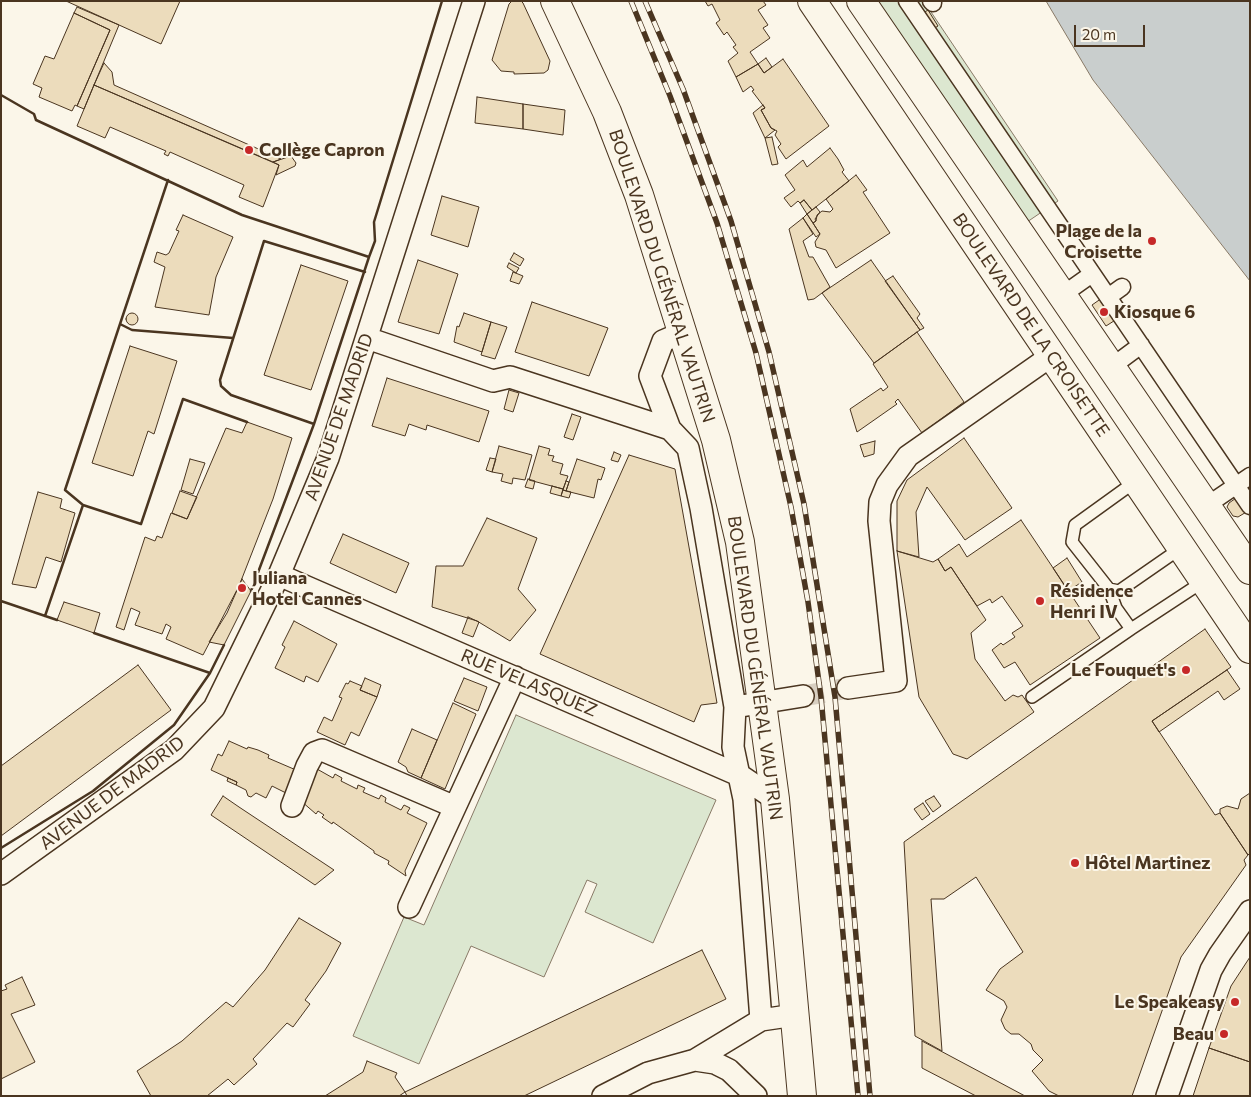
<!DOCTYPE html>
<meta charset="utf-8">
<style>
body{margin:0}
#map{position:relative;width:1251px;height:1097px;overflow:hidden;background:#fbf6e9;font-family:Commissioner,sans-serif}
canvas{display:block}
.frame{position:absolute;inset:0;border:2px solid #4a3520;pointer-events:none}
.scale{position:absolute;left:1074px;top:25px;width:71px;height:22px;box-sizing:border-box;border:2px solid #4a3520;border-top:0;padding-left:6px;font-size:15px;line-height:18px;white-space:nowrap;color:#4a3520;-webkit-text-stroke:4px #fbf6e9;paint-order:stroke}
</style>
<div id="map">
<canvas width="1251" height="1097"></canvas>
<div class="frame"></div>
<div class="scale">20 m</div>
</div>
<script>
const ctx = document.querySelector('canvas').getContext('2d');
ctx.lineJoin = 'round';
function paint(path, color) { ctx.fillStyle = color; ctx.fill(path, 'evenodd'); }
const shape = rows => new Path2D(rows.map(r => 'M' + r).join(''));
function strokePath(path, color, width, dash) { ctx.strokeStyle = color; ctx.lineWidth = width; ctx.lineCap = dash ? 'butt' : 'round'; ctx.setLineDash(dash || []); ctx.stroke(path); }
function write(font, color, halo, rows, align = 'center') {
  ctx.font = font + ' Commissioner,sans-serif'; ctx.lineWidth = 4; ctx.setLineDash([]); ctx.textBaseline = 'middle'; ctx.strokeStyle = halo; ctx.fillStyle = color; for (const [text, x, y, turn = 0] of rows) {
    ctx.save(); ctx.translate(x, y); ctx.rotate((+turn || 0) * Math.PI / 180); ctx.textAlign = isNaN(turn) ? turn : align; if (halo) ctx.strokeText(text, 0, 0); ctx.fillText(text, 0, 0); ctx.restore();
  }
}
const green = shape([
 [878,1,937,1,927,6,1058,201,1027,222,878,1],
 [516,715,716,800,653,943,585,912,597,884,587,880,544,977,471,946,419,1064,353,1036,404,917,424,925,516,715]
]);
const water = shape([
 [1046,1,1250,1,1250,281,1093,80,1046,1]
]);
const building = shape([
 [66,1,180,1,161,44,66,1],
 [512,1,521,1,523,3,550,61,548,70,544,73,514,74,514,72,501,71,492,60,509,4,512,1],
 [705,1,763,1,766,5,758,10,768,25,763,28,770,38,750,52,758,64,736,77,728,61,738,53,733,47,736,45,727,32,724,35,716,23,720,20,712,4,708,6,705,1],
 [77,7,119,25,84,109,77,106,110,30,74,13,77,7],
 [928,10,938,26,930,31,920,15,928,10],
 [74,13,110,30,77,106,75,105,72,111,39,97,42,88,33,84,45,56,54,59,74,13],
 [766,58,772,67,764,73,758,64,766,58],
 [783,59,829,126,786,159,778,147,781,144,775,135,777,131,771,128,761,110,765,108,752,91,754,90,751,86,743,92,736,77,758,64,764,73,783,59],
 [104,63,112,72,114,85,281,159,273,162,94,85,104,63],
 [94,85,279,165,263,207,239,197,244,185,170,152,168,156,164,154,166,151,110,127,105,138,77,126,94,85],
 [477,97,523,104,523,129,475,123,477,97],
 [523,104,565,110,563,135,523,129,523,104],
 [763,105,765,108,761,110,771,128,775,130,765,138,753,113,763,105],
 [772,137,778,164,772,165,765,138,772,137],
 [830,148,838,159,844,170,842,172,849,181,812,210,804,200,800,203,798,201,791,207,784,198,795,190,785,175,803,160,807,167,830,148],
 [291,156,296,163,295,166,276,175,279,165,273,162,291,156],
 [856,175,867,190,863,192,890,233,836,268,826,250,816,247,815,242,820,234,813,223,816,221,817,215,822,211,830,212,833,209,826,199,856,175],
 [442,196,479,207,468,247,431,235,442,196],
 [804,200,812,210,807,214,800,203,804,200],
 [816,207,820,212,815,219,816,221,813,223,807,214,816,207],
 [807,214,820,234,816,237,803,218,807,214],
 [183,215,233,237,216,277,209,315,155,307,165,267,154,262,157,252,166,255,169,253,179,231,176,230,183,215],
 [803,218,813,234,803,241,809,257,813,257,830,287,814,299,808,300,789,229,803,218],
 [514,253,524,259,520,266,510,260,514,253],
 [418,260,458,274,439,334,398,322,418,260],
 [871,260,920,330,874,363,822,293,871,260],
 [509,263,519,268,516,273,507,267,509,263],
 [301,265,348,281,311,390,264,375,301,265],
 [513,272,523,276,519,284,510,281,513,272],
 [893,276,920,314,917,318,924,328,920,330,885,281,893,276],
 [1102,298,1117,319,1106,326,1092,305,1102,298],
 [532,302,608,328,589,376,515,352,532,302],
 [464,313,491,322,482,352,454,342,457,326,459,327,464,313],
 '126 319a6 6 0 1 1 12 0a6 6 0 1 1-12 0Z',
 [491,322,507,327,495,359,481,355,491,322],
 [917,332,964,402,922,433,898,399,895,402,897,404,857,432,850,409,881,388,883,391,888,387,873,364,917,332],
 [130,346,177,361,154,434,148,431,133,476,92,463,130,346],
 [387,378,489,411,479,442,427,425,426,430,409,424,405,436,372,426,387,378],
 [509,390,519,393,513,412,504,409,509,390],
 [572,414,581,417,573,440,564,437,572,414],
 [247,422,292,438,273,499,239,586,203,655,166,639,171,627,166,624,162,634,135,625,140,612,131,608,124,630,116,627,145,537,155,541,157,536,162,538,171,513,187,519,226,428,242,433,247,422],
 [964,438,1012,508,965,540,927,487,916,512,919,557,897,551,897,501,907,480,964,438],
 [875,441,874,454,864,457,860,445,875,441],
 [499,446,532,455,525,480,513,478,512,484,501,481,503,474,492,472,499,446],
 [539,446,550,449,548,455,554,456,552,461,563,464,560,474,568,476,563,489,529,480,539,446],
 [614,452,621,455,618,462,611,460,614,452],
 [629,455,675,469,717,703,701,705,694,722,540,654,629,455],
 [490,458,496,459,492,472,486,470,490,458],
 [190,459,205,463,193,494,181,490,190,459],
 [577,459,605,468,601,480,598,479,594,498,566,491,577,459],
 [528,479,535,481,533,489,525,487,528,479],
 [566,481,569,482,566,491,563,490,566,481],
 [552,486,563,489,561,496,550,493,552,486],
 [563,490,571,492,569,498,561,496,563,490],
 [180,491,197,497,187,519,172,513,180,491],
 [38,492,62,499,60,508,75,513,61,562,46,557,36,588,12,584,38,492],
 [1239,496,1248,511,1238,517,1233,516,1227,507,1229,503,1239,496],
 [487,518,537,538,518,589,536,610,510,641,477,621,432,607,436,566,463,566,487,518],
 [1021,520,1100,638,1030,685,1015,662,1004,668,992,650,1001,643,1003,645,1015,637,1012,633,1023,626,1002,596,992,603,990,599,977,606,951,567,945,571,938,559,959,544,967,557,1021,520],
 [343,534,409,563,396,593,330,563,343,534],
 [897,551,933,562,938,559,945,571,951,567,986,620,971,633,975,659,1005,701,1013,695,1018,697,1022,695,1034,712,967,759,953,754,919,697,897,551],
 [1067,558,1082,582,1068,591,1053,568,1067,558],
 [242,579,251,591,224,645,209,642,227,613,242,579],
 [64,602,100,613,94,633,57,620,64,602],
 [468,617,479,622,473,637,462,633,468,617],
 [294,621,337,644,318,682,306,676,304,682,275,668,285,647,282,645,294,621],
 [1205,629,1231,667,1152,721,1215,815,1220,813,1248,855,1244,860,1246,865,1181,957,1132,1096,1059,1096,1049,1091,1032,1071,1043,1060,1033,1050,1031,1044,1019,1034,1011,1034,1005,1029,1001,1020,1007,1007,1004,1001,986,990,1000,969,1023,952,976,877,944,899,931,899,942,1051,915,1036,904,842,1205,629],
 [138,665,171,710,1,836,1,766,138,665],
 [1227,670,1240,689,1224,700,1218,691,1159,732,1152,721,1227,670],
 [365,678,381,685,377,697,360,690,365,678],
 [464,678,487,687,478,711,454,701,464,678],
 [350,681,362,686,360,690,377,697,359,736,351,732,345,745,317,732,324,717,332,721,342,698,339,697,346,683,348,684,350,681],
 [453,703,476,714,445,789,421,778,453,703],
 [412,729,437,740,421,778,408,772,406,767,398,762,412,729],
 [229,741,247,749,248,747,258,750,269,755,268,758,296,770,286,793,272,786,266,798,256,793,251,797,248,796,246,790,236,785,237,782,211,770,218,754,222,756,229,741],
 [317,769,333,778,335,774,342,778,341,781,357,789,358,785,365,788,363,792,379,799,381,795,386,798,385,802,401,810,404,805,410,808,407,813,427,823,405,871,406,876,388,864,389,861,374,853,374,851,333,822,332,824,322,817,324,815,318,811,316,814,301,801,317,769],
 [228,778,237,782,236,785,227,781,228,778],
 [1250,793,1250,853,1248,855,1220,813,1220,809,1227,806,1238,809,1241,799,1250,793],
 [223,796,239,807,334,870,315,885,211,815,223,796],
 [934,796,941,806,933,812,925,801,934,796],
 [923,803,930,814,922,820,914,809,923,803],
 [299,918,341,943,326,971,305,1000,310,1004,293,1027,287,1023,253,1059,257,1064,234,1085,228,1079,207,1096,151,1096,137,1071,182,1041,226,1002,233,1007,265,970,299,918],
 [702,950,726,999,524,1096,407,1096,405,1092,702,950],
 [1250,957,1250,1062,1209,1048,1231,986,1250,957],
 [22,977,35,1005,11,1014,35,1062,1,1079,1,991,7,989,5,985,22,977],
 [922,1041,982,1073,1025,1096,976,1096,922,1068,922,1041],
 [1209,1048,1250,1062,1250,1096,1193,1096,1209,1048],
 [367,1061,397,1073,395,1077,405,1092,399,1096,325,1096,363,1072,367,1061]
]);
const minorTunnel = shape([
 [803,696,848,688]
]);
const service = shape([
 [1136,481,1075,525,1072,542,1109,589,1119,591,1181,548],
 [1109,589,1116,608,1131,629,1204,581],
 [1032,697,1131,629]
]);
const pedestrian = shape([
 [907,1,1250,506],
 [931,1,933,3],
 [1061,296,1092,274],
 [1108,297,1122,287],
 [1110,368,1141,345],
 [1206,506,1250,476]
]);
const minor = shape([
 [684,332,663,341,650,376,670,429,688,448,701,508,735,707],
 [367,338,493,381,510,377,670,429],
 [279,575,741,776,775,799],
 [848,688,896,681,879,521,880,502,887,485,908,456,1051,356],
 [292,806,307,766,314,753,322,750,455,807],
 [1,874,174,750,214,708,279,575,328,458,474,1],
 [409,907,515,677],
 [761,1020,744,799,733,747,735,707,803,696],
 [695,1060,715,1063,729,1070,756,1096],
 [603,1096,648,1073,695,1060,761,1020,795,1015],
 [1167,1096,1211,970,1220,954,1250,911]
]);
const secondary = shape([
 [555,1,607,112,639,195,716,440,740,542,775,799,802,1096]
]);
const primary = shape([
 [812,1,1250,649],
 [861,1,1250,570]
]);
const rail = shape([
 [631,1,670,96,717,223,756,353,791,507,808,602,821,697,858,1096],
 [645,1,683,89,731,221,769,352,804,504,835,697,870,1096]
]);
const wall = shape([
 [1,95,34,114,36,120,242,215,369,257,375,241,374,222,442,1],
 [168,180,120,324,132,330,233,338],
 [120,324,65,490,83,505,141,524,183,399,247,422],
 [314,424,231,395,221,386,220,380,264,241,365,272],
 [251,591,314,424,369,257],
 [1,601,57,620],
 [45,616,83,505],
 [94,633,210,673],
 [1,848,93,791,174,725,210,673,224,645]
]);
const markers = [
 [249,150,5,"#c62828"],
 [1152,241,5,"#c62828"],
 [1104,312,5,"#c62828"],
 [242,588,5,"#c62828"],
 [1040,601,5,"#c62828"],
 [1186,670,5,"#c62828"],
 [1075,863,5,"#c62828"],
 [1235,1002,5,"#c62828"],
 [1224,1034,5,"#c62828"]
];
const poiNames = [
 ["Collège Capron",259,150],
 ["Plage de la",1142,231,"right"],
 ["Croisette",1142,252,"right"],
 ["Kiosque 6",1114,312],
 ["Juliana",252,578],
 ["Hotel Cannes",252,599],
 ["Résidence",1050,591],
 ["Henri IV",1050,612],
 ["Le Fouquet's",1176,670,"right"],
 ["Hôtel Martinez",1085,863],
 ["Le Speakeasy",1225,1002,"right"],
 ["Beau",1214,1034,"right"]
];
const streetNames = [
 ["BOULEVARD DU GÉNÉRAL VAUTRIN",662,276,72],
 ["BOULEVARD DE LA CROISETTE",1031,325,56],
 ["AVENUE DE MADRID",339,417,-71],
 ["BOULEVARD DU GÉNÉRAL VAUTRIN",755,668,82],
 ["RUE VELASQUEZ",529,683,23],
 ["AVENUE DE MADRID",112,793,-37]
];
paint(green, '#dce7d0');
strokePath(green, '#887966', 1);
paint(water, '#c9cecd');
strokePath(water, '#887966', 1);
paint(building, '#ecdcbc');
strokePath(building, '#4a3520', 1);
strokePath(minorTunnel, '#d8cfc1', 21, [21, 11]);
strokePath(service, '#4a3520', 14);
strokePath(pedestrian, '#4a3520', 19);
strokePath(minor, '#4a3520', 24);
strokePath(secondary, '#4a3520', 30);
strokePath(primary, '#4a3520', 30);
strokePath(service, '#fbf6e9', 11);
strokePath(pedestrian, '#fbf6e9', 16);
strokePath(minor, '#fbf6e9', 21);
strokePath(secondary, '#fbf6e9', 28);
strokePath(primary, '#fbf6e9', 28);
strokePath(rail, '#4a3520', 5.5);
strokePath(rail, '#fbf6e9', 4, [11]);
strokePath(wall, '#4a3520', 2.5);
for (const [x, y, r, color] of markers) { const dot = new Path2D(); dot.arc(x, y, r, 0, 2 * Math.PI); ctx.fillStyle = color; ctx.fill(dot); strokePath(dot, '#fbf6e9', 2); }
write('bold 18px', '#4a3520', '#fbf6e9', poiNames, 'left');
write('18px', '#4a3520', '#fbf6e9', streetNames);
</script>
